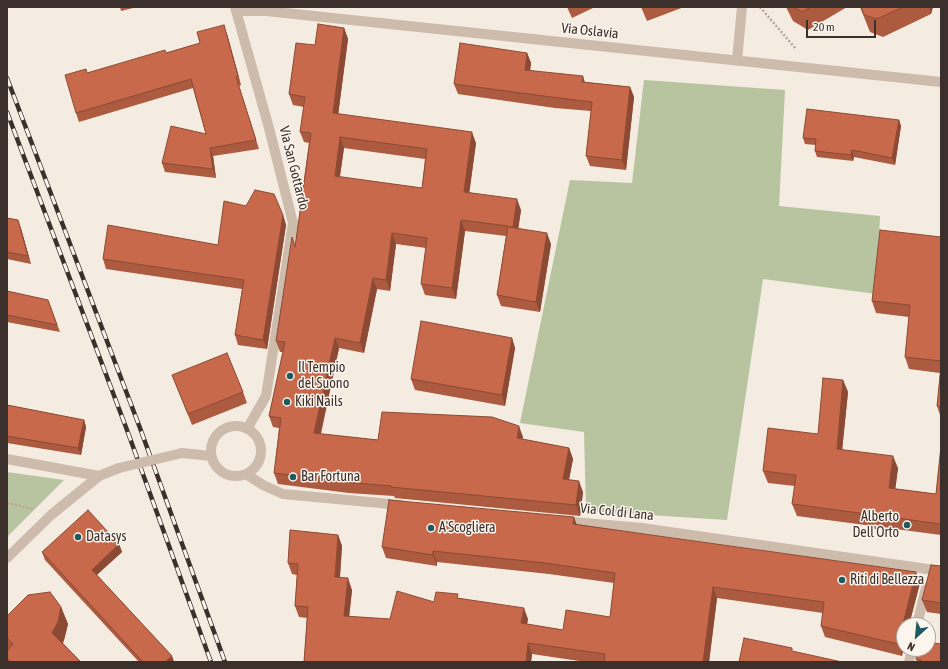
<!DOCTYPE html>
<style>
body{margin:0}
#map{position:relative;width:948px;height:669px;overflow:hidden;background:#f4ebe1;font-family:"Asap Condensed",sans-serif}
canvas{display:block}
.frame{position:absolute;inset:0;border:8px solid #3b302b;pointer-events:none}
.north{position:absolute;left:896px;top:617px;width:40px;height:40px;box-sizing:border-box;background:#fbf5ee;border:1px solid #aea6a0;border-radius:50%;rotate:207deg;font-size:11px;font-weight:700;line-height:16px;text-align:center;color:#3b302b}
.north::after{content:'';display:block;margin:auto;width:14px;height:18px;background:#1f5a5e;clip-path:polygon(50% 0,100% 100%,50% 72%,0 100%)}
.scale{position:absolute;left:806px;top:20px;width:70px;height:18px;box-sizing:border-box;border:2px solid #3b302b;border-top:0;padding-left:5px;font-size:12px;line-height:14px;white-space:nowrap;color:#3b302b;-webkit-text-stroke:3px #fbf5ee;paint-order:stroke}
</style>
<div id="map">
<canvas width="948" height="669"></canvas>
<div class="frame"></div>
<div class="north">N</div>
<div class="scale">20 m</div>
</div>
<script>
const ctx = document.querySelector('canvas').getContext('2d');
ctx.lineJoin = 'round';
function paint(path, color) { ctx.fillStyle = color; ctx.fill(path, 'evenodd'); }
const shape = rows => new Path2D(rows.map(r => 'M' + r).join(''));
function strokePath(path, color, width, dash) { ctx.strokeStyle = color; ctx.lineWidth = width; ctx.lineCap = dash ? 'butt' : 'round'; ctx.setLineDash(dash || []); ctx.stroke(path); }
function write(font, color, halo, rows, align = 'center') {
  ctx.font = font + ' "Asap Condensed",sans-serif'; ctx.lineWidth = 3; ctx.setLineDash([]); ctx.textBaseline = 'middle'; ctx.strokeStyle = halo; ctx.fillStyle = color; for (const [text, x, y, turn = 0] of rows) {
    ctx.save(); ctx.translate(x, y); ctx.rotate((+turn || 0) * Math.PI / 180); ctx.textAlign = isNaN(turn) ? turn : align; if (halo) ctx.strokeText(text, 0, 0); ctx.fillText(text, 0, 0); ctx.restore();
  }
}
const green = shape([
 [644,80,785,90,779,206,880,216,876,294,763,279,727,520,586,511,584,432,520,423,570,180,632,183],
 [7,472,64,480,7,537]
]);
const path = shape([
 [760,7,796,49],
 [7,503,33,509]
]);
const minor = shape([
 [235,7,269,128,293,223,266,396,247,429],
 [236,11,266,11,941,82],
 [737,60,742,7],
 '211 451a25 25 0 1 1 50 0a25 25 0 1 1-50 0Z',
 [182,453,211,456],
 [7,459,99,476],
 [246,474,263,485,283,494,401,505],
 [562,521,642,528,941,571],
 [7,558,51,515,99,476,119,468],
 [917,625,926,588],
 [909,662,912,649]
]);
const rail = shape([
 [7,78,140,428,225,662],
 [7,112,127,430,211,662]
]);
const minorBridge = shape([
 [119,468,182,453]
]);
const wall = shape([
 [120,7,137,7,121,11],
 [567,7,595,7,572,18],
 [641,7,684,7,647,21],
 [786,7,847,7,808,30,793,21],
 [860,7,933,7,931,14,883,37,870,32],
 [344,28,348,39,338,114,476,143,469,192,521,210,518,228,551,244,540,312,501,306,497,295,506,236,465,231,456,299,425,295,421,284,426,248,396,244,390,291,377,289,364,353,339,348,321,434,378,440,523,437,522,439,569,448,573,459,569,479,583,492,580,516,395,498,394,496,349,493,278,484,274,473,279,428,273,427,269,416,283,352,280,352,276,341,295,247,309,143,304,142,300,132,304,107,293,105,289,94,315,45],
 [344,148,425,159,422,188,340,177],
 [227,34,241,85,239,86,259,149,213,156,216,178,165,172,162,163,206,134,193,88,79,122,76,113,87,73,166,53,200,43],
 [527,53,531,63,530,70,585,82,630,87,634,97,626,170,590,166,586,156,591,111,555,108,458,94,454,84],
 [899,120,901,126,895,165,854,157,853,161,817,157,815,151,816,145,805,144,803,138],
 [283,215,286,225,267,349,238,345,235,335,242,289,106,269,103,259,218,245],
 [7,218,18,220,31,264,7,259],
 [941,237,941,418,937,406,940,373,909,369,905,357,909,317,876,313,872,301],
 [7,291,48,300,60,332,7,322],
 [512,338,515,348,505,406,415,390,411,379],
 [172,375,243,392,247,403,192,425],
 [843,380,848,392,842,450,898,468,895,489,936,494,941,446,941,535,797,516,792,504,795,486,768,483,763,471,818,434],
 [7,405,84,420,86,427,81,455,7,443],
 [576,524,920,583,909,625,904,625,902,656,825,637,821,626,823,613,717,598,709,662,586,662,532,654,531,662,295,662,304,662,307,618,299,617,295,606,297,575,292,574,288,563,338,535,342,546,340,578,352,590,349,617,390,619,434,602,459,598,528,619,527,624,563,630,610,617,614,583,549,574,437,562,437,566,386,558,382,547],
 [119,544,122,552,97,575,172,656,174,662,139,662,45,560,42,552],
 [941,566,941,614,927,612,922,600],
 [61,607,68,624,64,640,63,643,81,662,7,662,7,651,8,649,7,648,7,616],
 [916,659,941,662,917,662]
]);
const shadedWall = shape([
 [929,7,933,7,931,14],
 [224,25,227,34,241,85,238,76],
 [344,28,348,39,337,124,333,113],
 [527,53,531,63,529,80,525,70],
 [583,76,586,86,582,82],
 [630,87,634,97,626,170,622,160],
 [899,120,901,126,895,165,892,158],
 [472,132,476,143,468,203,464,192],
 [340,137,344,148,338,187,335,176],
 [210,148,213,156,216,178,213,169],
 [852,150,854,157,853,161,851,155],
 [517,199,521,210,517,238,513,227],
 [283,215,286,225,267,349,263,340],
 [18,220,21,228,31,264,28,256],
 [461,220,465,231,456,299,452,288],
 [392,233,396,244,390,291,386,280],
 [547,233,551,244,540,312,536,302],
 [373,278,377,289,364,353,360,343],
 [335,338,339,348,318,444,314,433],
 [512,338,515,348,505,406,502,395],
 [843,380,848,392,841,461,837,449],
 [84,420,86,427,81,455,78,448],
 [519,426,523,437,521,448,517,438],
 [569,448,573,459,567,490,563,479],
 [893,456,898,468,894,500,889,488],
 [579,481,583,492,580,516,576,505],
 [574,517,578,528,573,524],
 [338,535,342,546,339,588,335,577],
 [119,544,122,552,94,577,92,570],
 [433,551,437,562,437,566,433,555],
 [916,572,920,583,909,625,904,625,904,647,902,656,898,644],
 [348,578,352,590,348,627,344,616],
 [713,587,717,598,709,662,703,662],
 [61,607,68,624,64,640,59,650,52,633],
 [524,608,528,619,525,634,521,623],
 [528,643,532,654,531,662,526,662],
 [172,656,174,662,165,662]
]);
const building = shape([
 [793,7,811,7,802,12,793,7],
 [861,7,903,7,877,19,864,15,861,7],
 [318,24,344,28,333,113,472,132,464,192,517,199,513,227,509,227,547,233,536,302,497,295,508,226,461,220,452,288,421,284,427,238,392,233,386,280,373,278,360,343,335,338,314,433,378,440,382,412,492,417,519,426,517,438,569,448,563,479,579,481,576,505,391,487,391,486,345,482,274,473,281,418,269,416,285,342,276,341,292,237,295,247,311,133,300,132,305,97,289,94,296,43,315,45,318,24],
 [340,137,427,149,422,188,335,176,340,137],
 [224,25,238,76,236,77,256,140,210,148,213,169,162,163,171,126,206,134,191,79,76,113,65,75,86,69,87,73,165,50,166,53,200,43,197,32,224,25],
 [460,43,527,53,525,70,583,76,582,82,630,87,622,160,586,156,592,102,551,97,454,84,460,43],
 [807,109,899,120,892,158,852,150,851,155,815,151,816,139,803,138,807,109],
 [255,190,274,194,283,215,263,340,235,335,244,280,103,259,108,225,218,245,224,201,246,206,255,190],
 [7,218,18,220,28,256,7,252,7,218],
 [880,230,941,237,941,361,905,357,910,305,872,301,880,230],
 [7,291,48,300,57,325,7,315,7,291],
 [421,321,512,338,502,395,411,379,421,321],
 [227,353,243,392,188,414,172,375,227,353],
 [941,367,941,407,937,406,941,367],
 [823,378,843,380,837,449,893,456,889,488,936,494,941,446,941,524,792,504,796,475,763,471,768,428,818,434,823,378],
 [7,405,84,420,78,448,7,436,7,405],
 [389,500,574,517,573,524,916,572,898,644,821,626,824,602,713,587,703,662,604,662,605,654,528,643,526,662,295,662,304,662,308,607,295,606,298,564,288,563,290,530,338,535,335,577,348,578,344,616,390,619,397,591,434,602,436,592,458,594,457,598,524,608,521,623,563,630,566,610,610,617,615,573,545,563,433,551,433,555,382,547,389,500],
 [88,510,119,544,92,570,172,656,165,662,143,662,42,552,88,510],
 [931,565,941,566,941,603,922,600,931,565],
 [50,592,61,607,58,622,52,633,81,662,11,662,7,658,7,651,13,644,7,638,7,616,28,595,50,592],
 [744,638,792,648,792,651,842,662,739,662,744,638],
 [928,642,941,644,941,662,921,662,921,660,916,659,918,649,928,649,928,642]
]);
const markers = [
 [290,376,4,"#1f5a5e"],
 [287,402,4,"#1f5a5e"],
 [293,477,4,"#1f5a5e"],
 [907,525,4,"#1f5a5e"],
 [431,528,4,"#1f5a5e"],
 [78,537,4,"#1f5a5e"],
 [842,580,4,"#1f5a5e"]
];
const streetNames = [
 ["Via Oslavia",590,31,6],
 ["Via San Gottardo",294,168,76],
 ["Via Col di Lana",617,512,6]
];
const poiNames = [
 ["Il Tempio",298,368],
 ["del Suono",298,384],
 ["Kiki Nails",295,402],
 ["Bar Fortuna",301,477],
 ["Alberto",899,517,"right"],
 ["Dell'Orto",899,533,"right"],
 ["A'Scogliera",439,528],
 ["Datasys",86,537],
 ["Riti di Bellezza",850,580]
];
paint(green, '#b8c4a0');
strokePath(path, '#b9a596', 2.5, [2, 2]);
strokePath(minor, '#cdbbac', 10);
strokePath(rail, '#3b302b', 4.5);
strokePath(rail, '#fbf5ee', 3, [9]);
strokePath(minorBridge, '#cdbbac', 10);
paint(wall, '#ac5a40');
paint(shadedWall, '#8c4a34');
paint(building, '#c8694b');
strokePath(building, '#8c4a34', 1);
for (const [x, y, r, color] of markers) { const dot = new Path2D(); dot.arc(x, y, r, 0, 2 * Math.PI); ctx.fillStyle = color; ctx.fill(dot); strokePath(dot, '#fbf5ee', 1.5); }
write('14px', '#3b302b', '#fbf5ee', streetNames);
write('14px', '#3b302b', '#fbf5ee', poiNames, 'left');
</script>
